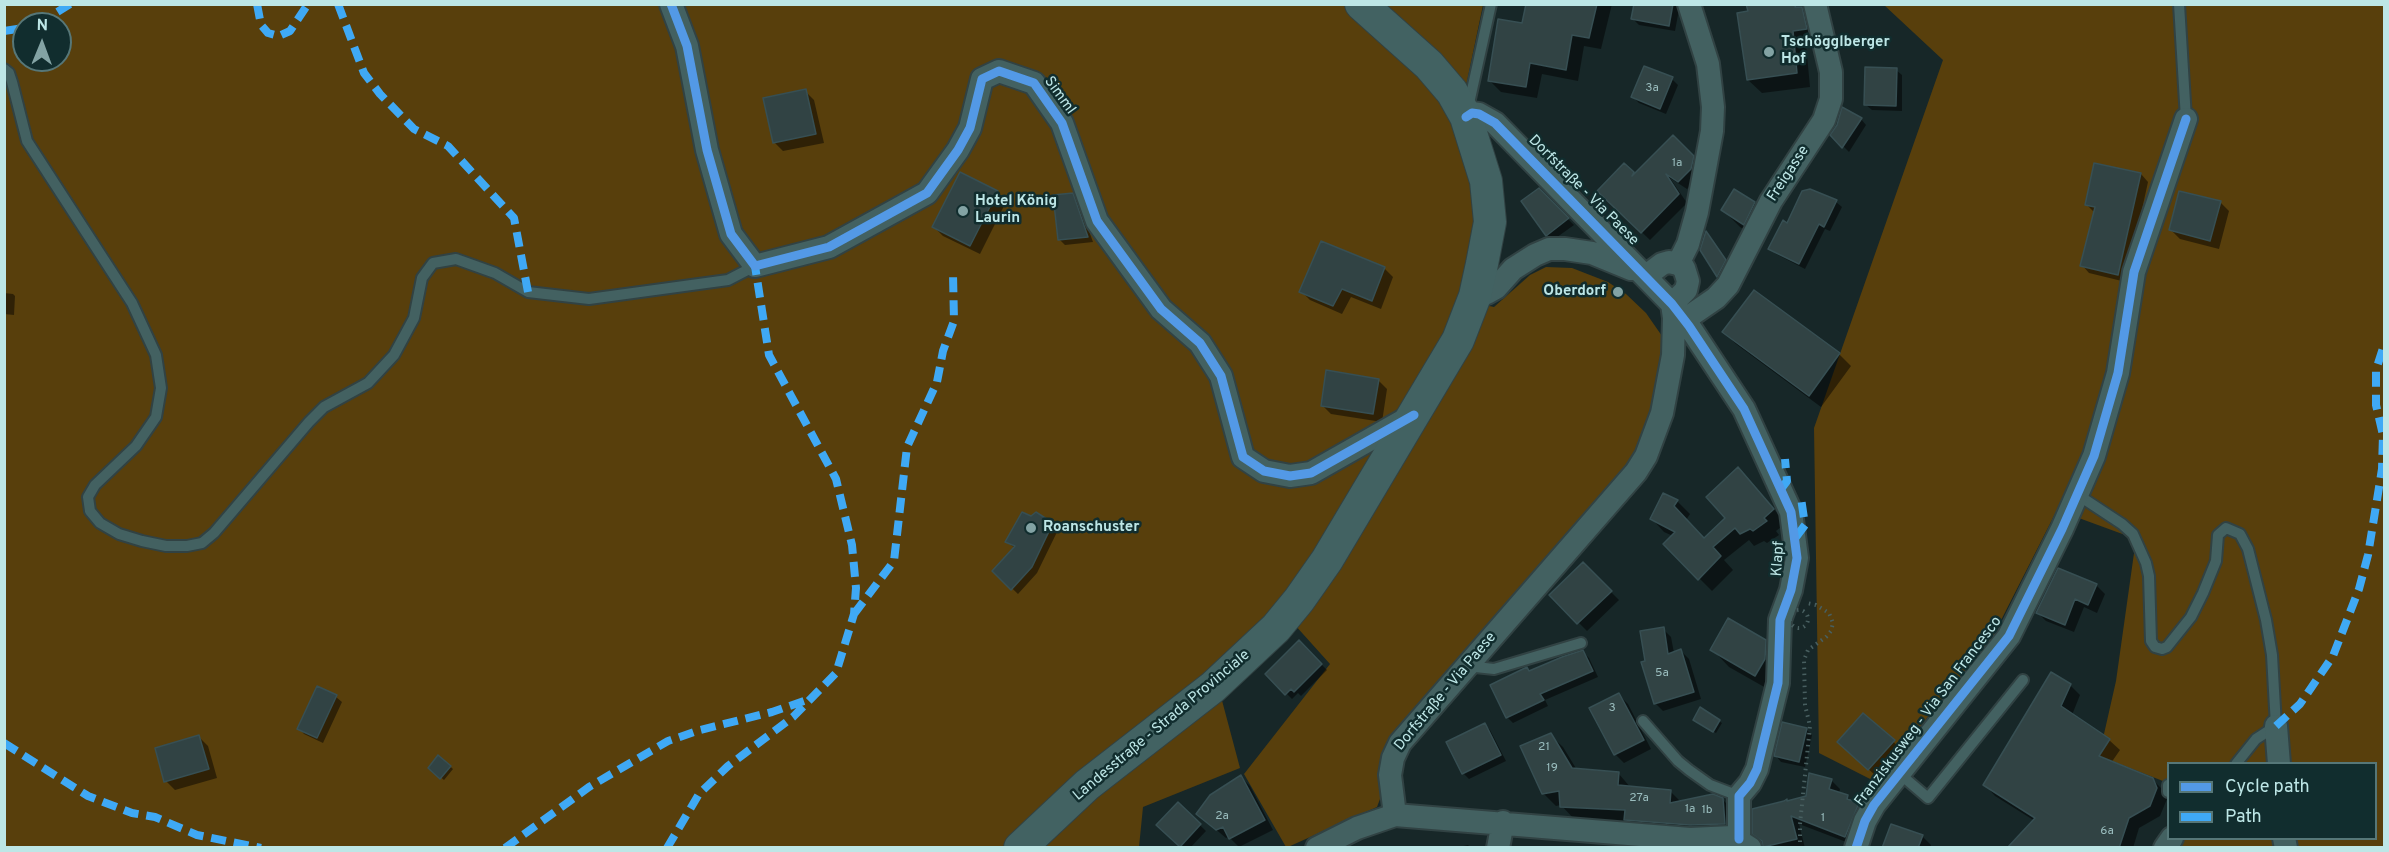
<!DOCTYPE html>
<meta charset="utf-8">
<style>
body{margin:0}
#map{position:relative;width:2389px;height:852px;overflow:hidden;background:#172728;font-family:Overpass,sans-serif}
canvas{display:block}
.frame{position:absolute;inset:0;border:6px solid #bde6e6;pointer-events:none}
.legend{position:absolute;left:2167px;top:762px;width:210px;height:78px;box-sizing:border-box;background:#112d2e;border:2px solid #567778;margin:0;padding:8px 10px;list-style:none;font-size:18px;color:#bde6e6}
.legend li{display:flex;align-items:center;gap:12px;height:30px}
.legend b{width:30px;border:2px solid #567778}
.north{position:absolute;left:12px;top:12px;width:60px;height:60px;box-sizing:border-box;background:#112d2e;border:2px solid #567778;border-radius:50%;rotate:1deg;font-size:16px;font-weight:700;line-height:24px;text-align:center;color:#bde6e6}
.north::after{content:'';display:block;margin:auto;width:21px;height:27px;background:#83a3a4;clip-path:polygon(50% 0,100% 100%,50% 72%,0 100%)}
</style>
<div id="map">
<canvas width="2389" height="852"></canvas>
<div class="frame"></div>
<ul class="legend">
<li><b style="height:8px;background:#5399e6"></b>Cycle path</li>
<li><b style="height:8px;background:#3fa9f5"></b>Path</li>
</ul>
<div class="north">N</div>
</div>
<script>
const ctx = document.querySelector('canvas').getContext('2d');
ctx.lineJoin = 'round';
function paint(path, color) { ctx.fillStyle = color; ctx.fill(path, 'evenodd'); }
const shape = rows => new Path2D(rows.map(r => 'M' + r).join(''));
function strokePath(path, color, width, dash) { ctx.strokeStyle = color; ctx.lineWidth = width; ctx.lineCap = dash ? 'butt' : 'round'; ctx.setLineDash(dash || []); ctx.stroke(path); }
function write(font, color, halo, rows, align = 'center') {
  ctx.font = font + ' Overpass,sans-serif'; ctx.lineWidth = 5; ctx.setLineDash([]); ctx.textBaseline = 'middle'; ctx.strokeStyle = halo; ctx.fillStyle = color; for (const [text, x, y, turn = 0] of rows) {
    ctx.save(); ctx.translate(x, y); ctx.rotate((+turn || 0) * Math.PI / 180); ctx.textAlign = isNaN(turn) ? turn : align; if (halo) ctx.strokeText(text, 0, 0); ctx.fillText(text, 0, 0); ctx.restore();
  }
}
const green = shape([
 [5,5,1483,5,1456,134,1476,188,1479,236,1466,301,1494,307,1530,275,1546,267,1572,268,1608,282,1626,294,1646,313,1662,336,1664,362,1652,419,1626,469,1382,761,1380,799,1377,807,1288,847,1286,847,1244,774,1330,664,1294,624,1220,693,1240,768,1143,807,1139,847,5,848],
 [24,24,60,24,60,60,24,60],
 [1884,5,2384,5,2384,847,2175,847,2182,838,2376,838,2376,764,2168,764,2168,783,2099,756,2116,681,2136,539,2057,510,1994,634,1876,782,1819,753,1814,428,1943,60]
]);
const shadow = shape([
 [1527,4,1612,4,1601,49,1584,46,1578,81,1542,74,1537,98,1501,92,1489,80,1524,25],
 [1636,4,1680,4,1675,31,1639,25,1633,19],
 [1747,4,1812,4,1820,42,1806,44,1810,87,1762,93,1748,80,1750,12],
 [1896,70,1902,75,1902,111,1872,110,1866,105],
 [1672,79,1678,85,1666,114,1639,103,1633,97],
 [805,91,814,100,824,143,783,151,774,142],
 [1861,119,1866,125,1849,152,1832,135],
 [1673,137,1701,165,1699,178,1687,189,1670,178,1687,203,1650,240,1599,191,1624,165,1635,175],
 [2141,174,2148,182,2126,282,2089,273,2082,265,2095,213,2086,204],
 [1539,190,1574,225,1553,240,1547,235],
 [1810,190,1836,202,1842,207,1830,231,1825,229,1805,269,1776,254,1770,249],
 [997,193,1006,202,980,254,943,236,934,227],
 [1072,195,1078,201,1093,242,1065,245,1059,239],
 [2220,202,2229,211,2219,249,2180,239,2171,230],
 [1754,203,1771,221,1761,241,1740,227,1723,210],
 [1708,236,1727,264,1720,278,1701,250],
 [1384,268,1393,277,1381,309,1351,297,1342,314,1310,300,1301,291],
 [1754,292,1839,354,1851,366,1821,407,1736,344,1724,332],
 [4,293,13,294,15,296,14,315,4,314],
 [1378,380,1387,389,1382,422,1331,414,1322,405],
 [1750,482,1786,523,1776,531,1779,535,1767,543,1764,541,1754,546,1749,540,1724,560,1733,570,1712,591,1665,544,1673,536,1664,532,1652,519,1677,501,1690,514,1686,520,1704,540,1728,518],
 [1052,524,1058,530,1037,573,1018,594,994,571,1015,548,1007,542],
 [1583,564,1619,600,1587,631,1551,595],
 [2096,585,2105,594,2097,613,2084,607,2074,632,2046,621,2037,612],
 [1663,629,1671,637,1674,653,1681,651,1689,659,1701,699,1663,711,1655,703,1647,662],
 [1765,641,1782,659,1773,692,1729,667,1712,649],
 [1299,642,1327,670,1301,696,1298,693,1292,699,1267,674],
 [1583,652,1589,658,1598,677,1545,700,1548,706,1513,723,1507,717,1492,686,1527,669,1530,672],
 [2070,685,2080,695,2072,715,2109,740,2120,750,2111,763,2152,779,2163,790,2167,799,2160,816,2139,828,2133,848,2045,848,2035,821,1995,796,1985,785],
 [1619,695,1628,704,1651,749,1624,763,1615,754],
 [336,697,342,702,323,743,304,734,299,728],
 [1701,710,1722,723,1716,733,1697,722],
 [1863,715,1899,747,1875,775,1845,748],
 [1485,725,1490,730,1506,761,1469,779,1463,773],
 [1806,729,1812,735,1805,767,1781,762,1776,756],
 [1550,735,1563,747,1577,770,1619,774,1631,788,1670,791,1681,802,1722,799,1735,812,1737,836,1638,832,1628,822,1574,819,1561,805,1556,806,1543,793],
 [199,737,208,746,217,778,175,790,166,781],
 [439,757,453,769,444,780,430,768],
 [1241,777,1250,786,1273,830,1239,847,1229,837,1226,838,1207,822],
 [1831,780,1840,789,1839,794,1847,797,1867,813,1854,845,1799,824,1805,848,1766,848,1788,802,1808,797],
 [1178,804,1206,831,1190,848,1182,848,1158,825],
 [1922,836,1931,845,1930,848,1884,848],
 [1468,845,1471,848,1455,848]
]);
const building = shape([
 [1526,4,1597,4,1589,38,1572,35,1566,70,1530,63,1526,87,1488,81,1498,19,1522,23,1526,4],
 [1634,4,1673,4,1669,26,1631,19,1634,4],
 [1746,4,1796,4,1795,7,1802,7,1807,29,1793,31,1797,73,1747,80,1737,13,1748,11,1746,4],
 [1644,66,1673,77,1660,109,1631,97,1644,66],
 [1865,67,1897,68,1896,106,1864,105,1865,67],
 [806,89,816,134,773,143,763,98,806,89],
 [1842,107,1862,118,1842,148,1830,135,1837,125,1842,107],
 [1673,135,1694,156,1691,169,1678,182,1666,174,1679,194,1641,233,1597,191,1624,163,1634,172,1632,176,1673,135],
 [2094,163,2141,173,2118,275,2080,266,2095,207,2085,205,2094,163],
 [960,172,998,191,970,246,932,227,960,172],
 [1539,188,1569,218,1546,236,1521,201,1539,188],
 [1734,189,1755,202,1744,225,1721,210,1734,189],
 [1810,189,1837,200,1824,227,1819,224,1799,264,1768,249,1783,220,1787,223,1802,191,1810,189],
 [2179,191,2221,201,2210,241,2169,230,2179,191],
 [1073,193,1088,237,1058,240,1053,195,1073,193],
 [1706,231,1726,260,1717,277,1700,250,1706,231],
 [1321,241,1385,267,1372,301,1342,289,1333,306,1299,292,1321,241],
 [1754,290,1840,353,1809,396,1722,332,1754,290],
 [1326,370,1379,379,1373,414,1321,406,1326,370],
 [1738,467,1774,509,1764,518,1767,521,1753,531,1750,529,1740,534,1735,528,1713,547,1721,556,1698,580,1663,544,1675,532,1650,519,1663,493,1678,500,1674,506,1704,538,1725,518,1706,497,1738,467],
 [1022,512,1031,516,1036,512,1053,523,1032,567,1011,590,992,571,1015,546,1005,542,1022,512],
 [1583,562,1612,591,1577,624,1549,595,1583,562],
 [2058,568,2097,584,2088,605,2075,599,2065,625,2036,613,2058,568],
 [1728,618,1766,640,1765,659,1755,676,1710,650,1728,618],
 [1664,627,1668,654,1681,649,1694,692,1654,704,1641,662,1645,661,1640,631,1664,627],
 [1299,640,1322,664,1294,692,1291,689,1285,695,1265,674,1299,640],
 [1583,650,1593,671,1540,694,1544,700,1506,718,1490,685,1527,667,1529,671,1562,657,1583,650],
 [2051,672,2071,684,2061,706,2110,739,2099,756,2153,778,2157,788,2150,806,2129,818,2119,848,2007,848,2035,818,1983,785,2051,672],
 [317,686,337,695,317,738,297,729,317,686],
 [1619,693,1644,740,1614,755,1589,708,1619,693],
 [1700,707,1720,720,1713,732,1693,720,1700,707],
 [1863,713,1895,740,1868,770,1837,742,1863,713],
 [1782,722,1807,728,1799,762,1774,756,1782,722],
 [1485,723,1501,755,1462,774,1446,742,1485,723],
 [1551,733,1572,768,1619,772,1618,785,1671,790,1670,803,1713,794,1723,798,1725,824,1690,825,1624,820,1625,810,1560,807,1559,791,1542,794,1520,746,1551,733],
 [199,735,209,769,164,782,155,748,199,735],
 [438,755,451,766,440,779,428,768,438,755],
 [1809,773,1832,779,1829,789,1848,795,1847,799,1859,803,1845,837,1791,816,1797,839,1763,847,1762,841,1752,834,1752,809,1784,801,1787,799,1787,801,1806,796,1809,773],
 [1241,775,1265,820,1229,839,1223,827,1216,830,1196,814,1210,795,1241,775],
 [1178,802,1201,824,1180,847,1156,825,1178,802],
 [1891,824,1923,835,1918,848,1882,848,1891,824]
]);
const path = shape([
 '1790 619a9 9 0 1 1 18 0a9 9 0 1 1-18 0Z',
 [1800,848,1800,824,1810,726,1805,705,1804,660,1808,650,1826,637,1831,631,1833,623,1829,613,1816,605,1807,603]
]);
const service = shape([
 [2179,4,2186,119],
 [4,69,9,73,12,82,27,141,132,303,156,355,161,388,156,417,136,446,95,485,88,497,90,511,100,523,119,534,142,541,166,546,187,546,202,543,214,533,309,422,324,407,368,383,394,355,414,318,422,278,433,263,456,259,495,273,528,292,589,299,728,280,755,266],
 [1468,108,1491,4],
 [2078,495,2122,524,2133,534,2146,563,2149,576,2151,641,2155,647,2162,649,2167,647,2191,617,2203,593,2216,561,2218,535,2226,528,2240,534,2248,549,2266,620,2272,655,2276,726,2256,739,2236,764],
 [1466,666,1494,669,1581,643],
 [1643,721,1678,761,1689,770,1710,785,1739,796],
 [1900,774,1928,798,2023,680],
 [2168,785,2168,792]
]);
const minor = shape([
 [671,4,687,46,707,150,731,234,755,266,829,247,927,193,958,150,970,128,982,79,999,71,1034,83,1062,123,1097,221,1161,309,1200,343,1221,376,1243,457,1264,471,1290,476,1311,473,1413,415],
 [1466,117,1472,113,1479,114,1495,123,1672,304,1689,326,1744,409,1791,512,1797,558,1791,590,1780,620,1778,683,1757,769,1750,783,1739,796,1739,839],
 [1678,264,1688,244,1697,212,1712,131,1713,107,1708,64,1689,4],
 [1646,276,1662,264,1669,262,1678,264,1684,268,1688,281,1686,290,1672,304],
 [1475,296,1487,293,1496,288,1513,269,1535,255,1549,249,1565,249,1592,253,1631,269],
 [1684,320,1716,298,1728,285,1771,201,1824,120,1831,99,1831,72,1815,4],
 [2276,726,2279,764],
 [1395,815,1390,775,1393,758,1400,743,1636,472,1646,456,1662,413,1673,355,1674,318,1672,304],
 [2284,838,2286,848],
 [1317,848,1357,828,1395,815,1690,839,1733,837,1750,848],
 [1498,848,1503,822],
 [1856,848,1865,821,1874,805,2009,636,2062,529,2094,456,2118,373,2134,272,2186,119],
 [2165,848,2172,838]
]);
const secondary = shape([
 [1020,848,1087,785,1213,687,1276,628,1299,600,1327,560,1458,340,1475,296,1482,264,1490,222,1486,181,1466,117,1452,92,1429,65,1361,4]
]);
const quiet = shape([
 [257,4,261,25,268,33,279,36,290,31,306,7,311,4],
 [338,4,364,73,380,94,414,129,448,146,514,218,528,292],
 [38,24,70,4],
 [4,31,24,28],
 [1781,489,1787,481,1785,459],
 [1796,537,1805,525,1801,498],
 [854,614,894,561,907,447,937,382,943,351,954,321,953,274],
 [2276,726,2300,704,2333,656,2359,589,2368,555,2382,469,2383,435,2376,405,2376,370,2384,345],
 [4,743,88,796,132,813,155,817,197,835,261,848],
 [505,848,589,787,668,741,700,730,772,712,807,700],
 [667,848,699,794,728,766,793,717,836,673,854,614,856,588,852,545,836,479,769,355,755,266]
]);
const cycleway = shape([
 [671,4,687,46,707,150,731,234,755,266,829,247,927,193,958,150,970,128,982,79,999,71,1034,83,1062,123,1097,221,1161,309,1200,343,1221,376,1243,457,1264,471,1290,476,1311,473,1414,415],
 [1466,117,1472,113,1479,114,1495,123,1672,304,1689,326,1744,409,1791,512,1797,558,1791,590,1780,620,1778,683,1757,769,1750,783,1739,796,1739,839],
 [1856,848,1865,821,1874,805,2009,636,2062,529,2094,456,2118,373,2134,272,2186,119]
]);
const markers = [
 [1769,52,6,"#83a3a4"],
 [963,211,6,"#83a3a4"],
 [1618,292,6,"#83a3a4"],
 [1031,528,6,"#83a3a4"]
];
const numberNames = [
 ["3a",1652,89],
 ["1a",1677,164],
 ["5a",1662,674],
 ["3",1612,709],
 ["21",1544,748],
 ["19",1552,769],
 ["27a",1639,799],
 ["1a",1690,810],
 ["1b",1707,811],
 ["2a",1222,817],
 ["1",1823,819],
 ["6a",2107,832]
];
const poiNames = [
 ["Tschögglberger",1781,43],
 ["Hof",1781,60],
 ["Hotel König",975,202],
 ["Laurin",975,219],
 ["Oberdorf",1606,292,"right"],
 ["Roanschuster",1043,528]
];
const streetNames = [
 ["Simml",1059,96,54],
 ["Freigasse",1789,174,-57],
 ["Dorfstraße - Via Paese",1583,191,45],
 ["Klapf",1779,559,-86],
 ["Dorfstraße - Via Paese",1446,692,-50],
 ["Franziskusweg - Via San Francesco",1929,712,-53],
 ["Landesstraße - Strada Provinciale",1162,726,-40]
];
paint(green, '#583f0c');
paint(shadow, '#0007');
paint(building, '#314344');
strokePath(building, '#374f53', 1.5);
strokePath(service, '#314243', 14);
strokePath(minor, '#314243', 26);
strokePath(secondary, '#314243', 34);
strokePath(path, '#485f60', 4, [1.5, 4.5]);
strokePath(service, '#436161', 10);
strokePath(minor, '#436161', 22);
strokePath(secondary, '#426262', 32);
strokePath(quiet, '#3fa9f5', 8, [15, 8]);
strokePath(cycleway, '#5399e6', 9);
for (const [x, y, r, color] of markers) { const dot = new Path2D(); dot.arc(x, y, r, 0, 2 * Math.PI); ctx.fillStyle = color; ctx.fill(dot); strokePath(dot, '#112d2e', 2); }
write('12px', '#9abdbe', null, numberNames);
write('bold 15px', '#bde6e6', '#112d2e', poiNames, 'left');
write('15px', '#bde6e6', '#112d2e', streetNames);
</script>
